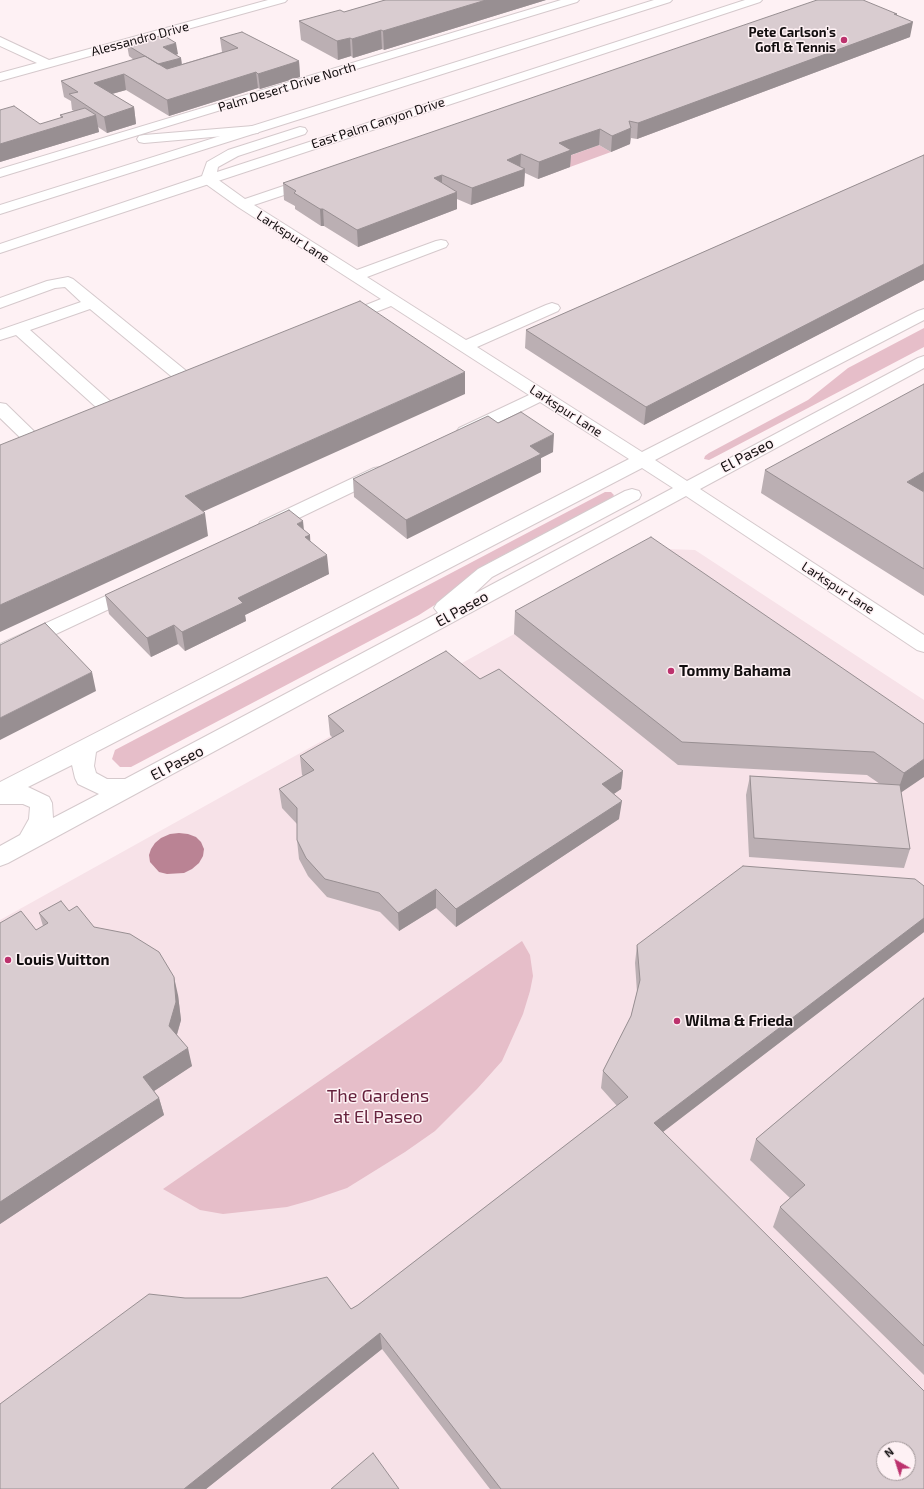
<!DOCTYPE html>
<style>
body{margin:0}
#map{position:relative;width:924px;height:1489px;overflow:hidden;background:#fef1f4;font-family:"Exo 2",sans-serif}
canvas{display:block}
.north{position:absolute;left:876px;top:1441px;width:40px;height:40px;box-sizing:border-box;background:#fef1f4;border:1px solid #a09698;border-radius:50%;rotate:321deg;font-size:11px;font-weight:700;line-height:16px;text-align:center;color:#120e0f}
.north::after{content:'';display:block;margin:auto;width:14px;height:18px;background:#bc326d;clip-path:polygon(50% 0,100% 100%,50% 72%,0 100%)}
</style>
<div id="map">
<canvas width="924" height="1489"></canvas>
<div class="north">N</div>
</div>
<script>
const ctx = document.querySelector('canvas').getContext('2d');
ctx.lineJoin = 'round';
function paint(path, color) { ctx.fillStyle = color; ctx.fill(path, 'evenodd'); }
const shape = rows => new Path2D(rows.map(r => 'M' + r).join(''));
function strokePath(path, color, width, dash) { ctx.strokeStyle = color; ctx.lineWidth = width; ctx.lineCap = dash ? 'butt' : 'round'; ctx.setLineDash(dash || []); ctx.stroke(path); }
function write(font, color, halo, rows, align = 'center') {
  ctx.font = font + ' "Exo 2",sans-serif'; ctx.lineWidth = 3; ctx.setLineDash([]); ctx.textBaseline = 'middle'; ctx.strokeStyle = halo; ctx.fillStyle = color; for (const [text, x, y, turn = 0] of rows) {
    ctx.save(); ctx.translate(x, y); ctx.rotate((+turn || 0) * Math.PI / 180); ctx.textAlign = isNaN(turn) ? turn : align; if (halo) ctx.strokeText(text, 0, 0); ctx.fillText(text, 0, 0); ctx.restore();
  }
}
const built = shape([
 [667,549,695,550,924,700,924,1489,0,1489,0,920],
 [884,1449,908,1449,908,1473,884,1473]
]);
const green = shape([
 [599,145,611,152,570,167,558,160],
 [924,328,924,347,713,458,709,460,704,459,705,456,709,453,808,400,848,368],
 [605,492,611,492,614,495,612,498,488,563,471,574,444,599,419,615,131,767,120,767,112,759,115,750],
 [522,941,530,955,533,976,530,991,523,1014,502,1061,477,1089,435,1131,405,1152,347,1188,312,1200,287,1207,223,1214,200,1210,163,1189]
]);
const water = shape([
 [179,833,188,834,196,837,201,842,204,849,203,856,199,863,192,869,184,873,167,874,159,872,150,862,149,855,151,849,155,843,161,838,170,834]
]);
const minor = shape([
 [268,0,287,0,285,2,0,81,0,73,37,63,0,46,0,37,49,60,268,0],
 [561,0,579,0,577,2,0,177,0,169,561,0],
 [253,126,258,127,260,130,258,133,144,143,139,142,137,139,139,136,144,135,253,126],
 [208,175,213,176,245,199,307,178,312,177,317,178,319,181,317,184,254,205,357,270,436,241,441,240,446,241,448,244,446,247,367,277,466,340,546,305,552,303,558,305,560,308,558,311,477,347,642,452,918,311,924,309,924,320,655,460,687,481,918,358,924,356,924,368,700,489,924,635,924,652,917,650,686,496,8,863,0,866,0,846,20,835,29,819,30,807,23,804,0,804,0,782,629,459,540,402,471,436,465,437,459,436,456,432,459,428,529,395,391,306,348,323,342,325,336,323,334,320,336,317,381,299,238,207,203,182,201,179,203,176,208,175],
 [642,468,673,488,474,594,492,577,639,499,641,495,639,491,632,489,625,491,478,569,437,603,434,608,438,613,125,779,107,779,96,773,94,766,96,752,642,468],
 [72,765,75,778,78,784,99,794,53,818,52,803,49,797,28,787,72,765],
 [68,277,73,279,195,378,197,382,195,386,189,387,183,386,90,309,30,330,119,409,122,413,119,417,113,418,107,417,16,335,0,340,0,330,81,302,65,287,55,288,0,308,0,298,47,281,68,277],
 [0,403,6,404,43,440,46,444,43,448,37,449,31,448,0,418,0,403],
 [380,467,386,468,389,472,386,476,274,530,267,532,260,530,258,526,260,522,374,468,380,467],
 [132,584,139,585,142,590,139,595,7,657,0,659,0,644,132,584]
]);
const major = shape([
 [654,0,672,0,670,2,0,214,0,205,654,0],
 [745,0,762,0,760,2,0,253,0,244,202,176,207,162,228,150,300,127,305,128,307,131,305,134,238,156,218,167,217,172,745,0]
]);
const wall = shape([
 [385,0,546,0,384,50,382,49,353,58,351,56,338,60,301,40,299,21,344,12],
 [897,16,910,37,637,139,631,138,630,144,611,152,599,145,571,155,570,167,538,179,525,173,524,186,471,205,457,199,457,209,358,247,324,226,321,226,295,209,295,206,284,200,283,183],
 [220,38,299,61,300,77,260,89,258,88,169,116,126,90,112,94,134,107,136,124,107,133,98,127,99,132,0,162,0,110,40,124,61,118,60,115,74,111,72,110,71,101,64,97,61,81,134,60,129,56,127,45,178,54,176,55,181,58,182,64,222,52],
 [924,155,924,280,644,425,525,348,526,330],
 [498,423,553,452,541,458,541,472,407,539,354,497,353,479],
 [765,470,924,492,924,596,761,493],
 [304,530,310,535,310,541,329,574,245,615,246,621,185,651,178,644,151,657,109,614,105,595],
 [515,611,924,724,901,793,910,849,904,868,749,857,746,795,750,776,880,784,867,775,678,765,514,634],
 [480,679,623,771,621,789,614,794,619,819,456,927,436,908,399,931,380,912,327,897,308,876,299,859,297,840,297,824,282,808,279,789,303,776,302,775,300,756,333,738,330,735,328,716],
 [924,886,924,932,663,1132,924,1489,490,1489,382,1349,206,1489,0,1489,185,1298,351,1309,358,1305,617,1106,601,1088,603,1071,631,1016,637,992,635,963,637,945],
 [69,911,94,927,178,995,181,1020,177,1035,192,1066,154,1091,159,1098,164,1115,0,1224,0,923,36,930,43,926,39,913],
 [924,998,924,1375,773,1227,780,1207,790,1198,750,1160,756,1139]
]);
const shadedWall = shape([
 [486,0,546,0,384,50,383,31],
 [894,14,897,14,894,28,913,22,910,37,637,139,638,123],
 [381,30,382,49,353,58,352,39],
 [350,38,351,56,338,60,337,41],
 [176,43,178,54,164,58,163,47],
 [181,58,182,69,159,75,158,64],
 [299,61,300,77,260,89,258,74],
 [256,72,258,88,169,116,167,100],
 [124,74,126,90,97,98,94,83],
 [134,107,136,124,107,133,104,117],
 [96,115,99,132,0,162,0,144],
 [631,128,630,144,611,152,612,136],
 [600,129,599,145,571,155,570,167,538,179,539,162,559,143],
 [521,154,520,171,525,169,524,186,471,205,472,188,507,160],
 [442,175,442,192,434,178],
 [457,192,457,209,358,247,357,230],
 [320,209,323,209,324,226,321,226],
 [924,264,924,280,644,425,646,407],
 [465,372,465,394,189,518,185,496],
 [554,434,553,452,541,458,541,472,407,539,406,520,530,446],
 [924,472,924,491,901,505,907,482],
 [205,513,208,536,0,632,0,605],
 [303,521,305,540,297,524],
 [310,535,311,554,305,537],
 [327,555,329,574,245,615,246,621,185,651,182,632,238,598],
 [174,625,178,644,151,657,147,638],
 [92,672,96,691,0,740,0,718],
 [924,759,924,777,896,796,904,773],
 [623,771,621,789,600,803,602,784],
 [622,801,619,819,456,927,456,909],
 [436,889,436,908,399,931,398,913],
 [924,918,924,932,651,1141,654,1123],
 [174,977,178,995,181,1020,174,1044,169,1026],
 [188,1048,192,1066,148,1095,143,1077],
 [159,1098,164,1115,0,1224,0,1202],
 [380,1333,382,1349,206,1489,184,1489]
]);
const building = shape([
 [385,0,486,0,383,31,381,30,352,39,350,38,337,41,299,21,340,10,344,12,385,0],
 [817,0,863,0,897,14,894,14,913,22,638,123,629,121,631,128,612,136,600,129,559,143,571,150,539,162,521,154,507,160,525,169,472,188,442,175,434,178,457,192,357,230,323,209,320,209,294,193,296,191,283,183,817,0],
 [242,32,299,61,258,74,256,72,167,100,124,74,94,83,134,107,104,117,69,94,78,92,61,81,145,56,167,69,238,48,220,38,242,32],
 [163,35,176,43,163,47,181,58,158,64,127,45,163,35],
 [14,106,40,124,63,117,60,115,85,108,96,115,0,144,0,110,14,106],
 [924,155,924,264,646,407,526,330,924,155],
 [360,301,465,372,185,496,205,513,0,605,0,445,360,301],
 [924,384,924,472,907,482,924,492,924,569,765,470,924,384],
 [521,412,554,434,530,446,541,454,406,520,353,479,488,416,498,423,521,412],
 [289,510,303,521,297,524,310,535,305,537,327,555,238,598,243,603,182,632,174,625,147,638,105,595,289,510],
 [651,537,924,724,924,759,904,773,874,752,682,742,515,611,651,537],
 [45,623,92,672,0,718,0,645,45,623],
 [446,651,480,679,499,669,623,771,602,784,622,801,456,909,436,889,398,913,379,893,325,879,306,858,297,840,297,808,279,789,314,770,300,756,344,731,328,716,446,651],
 [750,776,900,785,910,849,754,838,750,776],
 [743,866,915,879,924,886,924,918,654,1123,924,1391,924,1489,501,1489,380,1333,184,1489,0,1489,0,1404,149,1294,185,1298,241,1298,327,1277,351,1309,358,1305,628,1097,603,1071,631,1016,640,980,637,945,743,866],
 [884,1449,908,1449,908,1473,884,1473,884,1449],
 [61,901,69,911,77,906,94,927,130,934,159,952,174,977,176,1002,169,1026,188,1048,143,1077,159,1098,0,1202,0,923,21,911,36,930,48,923,39,913,61,901],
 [924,998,924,1346,780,1207,805,1185,756,1139,924,998],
 [373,1453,399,1489,331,1489,373,1453]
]);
const markers = [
 [844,40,4,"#bc326d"],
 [671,671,4,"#bc326d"],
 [8,960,4,"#bc326d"],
 [677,1021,4,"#bc326d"]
];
const farPoinames = [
 ["Pete Carlson's",836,33],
 ["Gofl & Tennis",836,48]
];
const farStreetnames = [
 ["Alessandro Drive",140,39,-15],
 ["Palm Desert Drive North",287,87,-17],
 ["East Palm Canyon Drive",378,123,-18],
 ["Larkspur Lane",293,237,33],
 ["Larkspur Lane",566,411,33],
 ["Larkspur Lane",838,588,33]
];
const streetNames = [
 ["El Paseo",747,455,-28],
 ["El Paseo",462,609,-29],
 ["El Paseo",177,763,-28]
];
const poiNames = [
 ["Tommy Bahama",679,671],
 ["Louis Vuitton",16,960],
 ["Wilma & Frieda",685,1021]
];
const nearParknames = [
 ["The Gardens",378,1096],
 ["at El Paseo",378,1117]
];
paint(built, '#f7e2e8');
paint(green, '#e6bec9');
paint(water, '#ba8394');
strokePath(minor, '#d5c9cc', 2);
strokePath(major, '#d5c9cc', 2);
paint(minor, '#fff');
paint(major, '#fff');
paint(wall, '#bbafb3');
paint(shadedWall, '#988f92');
paint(building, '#d9ccd0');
strokePath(building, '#988f92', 1);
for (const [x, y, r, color] of markers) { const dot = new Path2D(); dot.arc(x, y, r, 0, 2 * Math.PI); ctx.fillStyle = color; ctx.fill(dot); strokePath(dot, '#fef1f4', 1.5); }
write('bold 13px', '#120e0f', '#fef1f4', farPoinames, 'right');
write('13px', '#120e0f', '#fef1f4', farStreetnames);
write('15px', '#120e0f', '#fef1f4', streetNames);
write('bold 15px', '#120e0f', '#fef1f4', poiNames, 'left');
write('18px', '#65213c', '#fef1f4', nearParknames);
</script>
